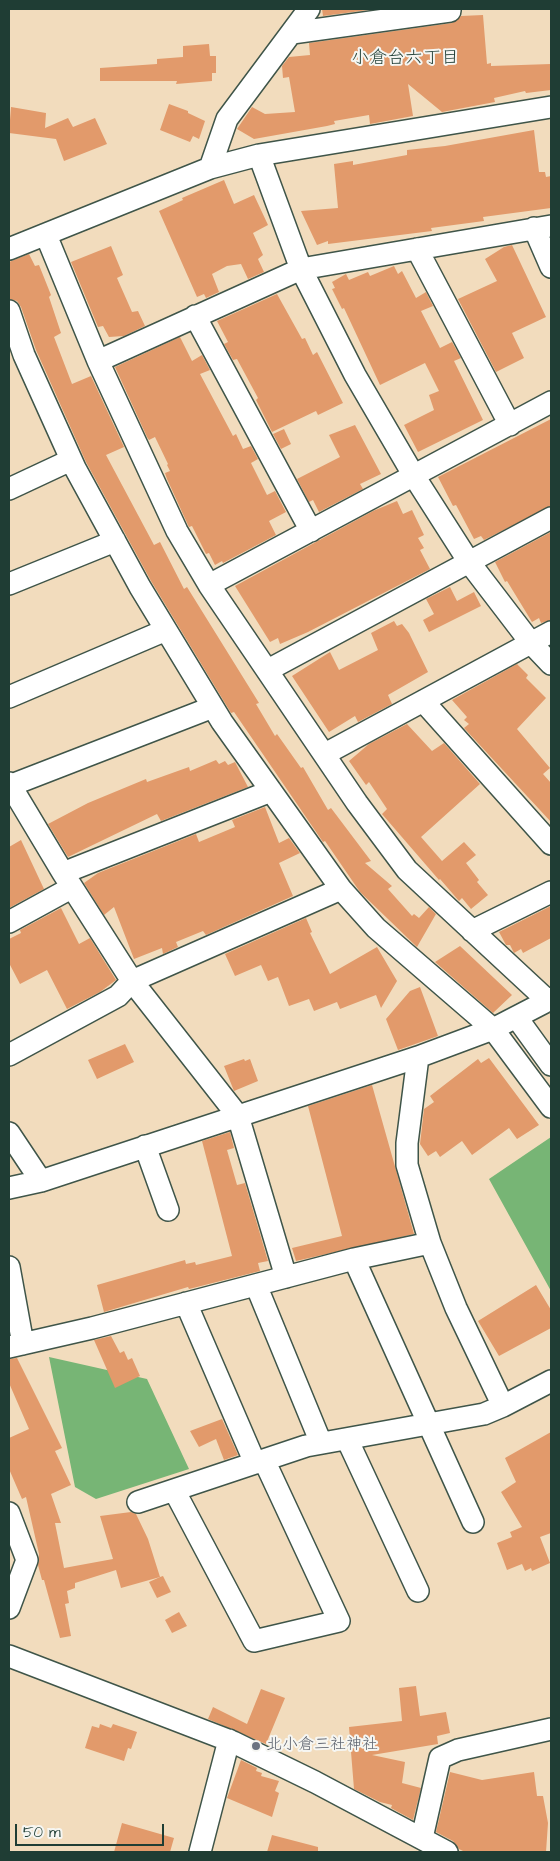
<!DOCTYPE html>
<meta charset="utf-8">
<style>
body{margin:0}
#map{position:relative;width:560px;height:1861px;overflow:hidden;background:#f2dcbd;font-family:"Architects Daughter",sans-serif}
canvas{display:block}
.frame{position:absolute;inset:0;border:10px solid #1f3d34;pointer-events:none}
.scale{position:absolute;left:15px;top:1824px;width:149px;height:22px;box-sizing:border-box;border:2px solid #1f3d34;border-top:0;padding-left:6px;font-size:15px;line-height:18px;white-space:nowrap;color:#1f3d34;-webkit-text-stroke:4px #f6f6f2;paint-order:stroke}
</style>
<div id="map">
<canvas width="560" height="1861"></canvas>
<div class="frame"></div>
<div class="scale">50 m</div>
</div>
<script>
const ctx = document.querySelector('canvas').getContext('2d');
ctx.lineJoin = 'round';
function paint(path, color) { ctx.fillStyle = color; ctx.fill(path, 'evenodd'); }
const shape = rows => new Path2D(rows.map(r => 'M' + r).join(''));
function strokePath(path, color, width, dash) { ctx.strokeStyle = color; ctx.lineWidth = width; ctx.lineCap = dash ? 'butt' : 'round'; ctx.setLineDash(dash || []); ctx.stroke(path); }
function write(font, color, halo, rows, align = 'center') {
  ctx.font = font + ' "Architects Daughter","Klee One",sans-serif'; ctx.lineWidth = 4; ctx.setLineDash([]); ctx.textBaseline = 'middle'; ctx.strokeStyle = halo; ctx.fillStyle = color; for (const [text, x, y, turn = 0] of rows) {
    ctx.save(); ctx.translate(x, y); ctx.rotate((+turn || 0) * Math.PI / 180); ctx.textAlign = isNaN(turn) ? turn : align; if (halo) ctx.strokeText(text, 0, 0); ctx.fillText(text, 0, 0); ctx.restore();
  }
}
const forest = shape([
 [551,1137,551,1291,489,1179],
 [49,1357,147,1379,189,1469,96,1499,75,1487]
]);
const building = shape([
 [322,9,376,9,323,16],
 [483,15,487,64,491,63,491,66,551,64,551,90,526,93,525,91,494,98,495,102,442,112,408,84,413,116,370,124,369,115,334,121,335,124,327,126,254,139,237,129,252,107,265,114,295,112,289,77,283,78,282,66,289,57,310,55,309,43,452,23,461,16],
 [209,44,210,56,216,56,216,73,212,73,212,81,176,84,177,81,100,81,100,68,157,64,157,59,183,57,183,46],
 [169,104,188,111,188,113,205,121,199,139,193,136,190,142,160,130],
 [11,107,46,113,45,128,68,118,73,127,95,118,107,144,64,161,56,139,9,133],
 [534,130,539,172,545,172,546,177,551,176,551,208,483,217,484,221,431,228,432,231,328,244,328,241,317,245,301,211,338,208,334,164,353,161,353,165,407,155,407,150,445,146],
 [224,180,234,204,254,195,268,225,253,233,263,255,258,259,264,272,248,279,241,264,227,266,212,274,219,292,206,298,204,294,197,297,159,211,183,200,182,198],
 [512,245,546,317,512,333,524,358,496,372,458,299,497,281,485,259,504,247],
 [111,246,123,275,117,278,132,312,138,311,145,326,124,336,109,337,103,326,98,327,71,262],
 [29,254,35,266,39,265,51,295,49,297,61,333,54,337,72,384,91,376,124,447,106,455,154,545,160,542,184,589,187,587,259,703,256,704,275,736,277,734,301,768,303,767,328,810,331,808,371,861,365,863,392,886,388,889,412,916,414,914,419,918,429,907,436,914,417,947,360,892,325,841,323,842,234,712,231,713,151,581,86,462,36,350,21,307,17,301,9,299,9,262],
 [394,266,398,274,402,271,416,298,426,292,433,306,421,311,440,348,452,342,461,358,454,361,483,420,418,452,404,425,434,410,429,395,439,391,425,363,380,385,344,308,342,309,332,289,335,288,332,282,346,274,349,280,368,272,370,276],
 [277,294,302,339,305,338,313,355,317,352,343,403,318,415,316,411,272,432,256,400,258,398,237,359,233,360,224,344,228,342,217,321],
 [180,337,192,361,202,355,210,370,200,374,233,436,236,434,243,449,251,446,258,459,251,463,267,495,275,491,286,512,269,521,276,535,223,563,222,561,215,565,209,553,206,554,192,526,189,527,188,525,167,479,165,473,170,471,167,465,168,464,155,437,149,440,147,437,115,367],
 [551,419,551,506,484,540,481,536,474,539,456,505,453,506,438,477],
 [355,425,381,474,360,484,363,489,319,512,313,500,309,502,297,479,340,457,329,435],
 [284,429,291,444,281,449,273,434],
 [397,501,403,514,412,510,424,535,418,538,424,548,420,550,430,569,308,632,280,644,278,638,270,642,235,586,373,511],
 [551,532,551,620,541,623,539,618,532,622,507,581,505,582,495,562],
 [450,587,457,601,474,592,481,606,429,632,423,620,434,614,426,599],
 [394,621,397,626,402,624,409,633,428,672,388,695,392,704,358,722,355,716,329,732,292,676,330,652,339,670,378,650,371,633],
 [517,664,528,675,526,678,546,698,517,729,550,768,543,774,551,783,551,822,464,728,469,724,464,720,467,717,452,700],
 [407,724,432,751,444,743,480,784,421,837,442,861,464,842,476,855,466,863,479,880,477,882,488,895,471,909,462,898,459,901,440,879,439,880,382,814,387,809,369,782,366,785,349,761,369,744],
 [216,760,219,764,225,761,228,765,235,762,248,787,161,821,157,814,68,857,48,824,88,803,146,779,147,782,189,767,190,771],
 [265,807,279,843,289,838,300,853,279,863,293,896,206,935,203,931,176,942,178,947,163,954,162,948,134,959,114,907,104,915,84,883,98,873,196,834,199,842,235,827,232,820],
 [21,840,44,889,9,908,9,847],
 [551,906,551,938,523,953,521,949,514,953,510,945,506,945,499,932],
 [61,908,79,944,90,938,116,980,100,992,67,1009,47,970,20,984,9,963,9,939,21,933,20,930],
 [306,918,312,932,310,933,330,974,377,947,397,981,381,1008,376,995,340,1009,337,1002,314,1011,309,999,289,1006,278,977,268,981,261,965,235,976,225,954],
 [460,946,512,995,493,1013,435,962],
 [420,987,438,1036,398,1050,386,1019,410,991],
 [125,1044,134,1062,97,1079,88,1060],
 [489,1058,539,1125,517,1139,509,1128,472,1155,462,1141,440,1157,436,1151,428,1156,420,1144,424,1109,434,1102,430,1096,478,1059,481,1063],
 [244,1059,245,1061,250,1059,258,1081,234,1091,224,1066],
 [372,1085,414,1234,296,1261,292,1248,342,1236,308,1106],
 [230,1132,234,1148,227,1150,237,1185,245,1183,268,1261,258,1263,260,1271,189,1289,188,1287,104,1312,97,1285,185,1260,186,1264,195,1262,196,1265,232,1256,202,1141],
 [536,1285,551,1310,551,1328,499,1356,478,1321],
 [111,1336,120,1353,124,1351,128,1360,132,1358,140,1376,115,1388,94,1340],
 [17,1358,62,1448,55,1451,71,1485,51,1494,61,1523,55,1523,64,1568,113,1559,100,1516,131,1512,136,1514,148,1539,160,1577,163,1576,171,1592,157,1598,149,1582,160,1577,121,1588,116,1570,75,1583,75,1588,67,1591,69,1603,65,1604,71,1636,60,1638,44,1580,42,1580,38,1565,39,1554,26,1497,22,1499,9,1469,9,1438,29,1429,9,1383,9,1359],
 [222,1419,238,1455,224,1460,216,1439,199,1447,190,1431],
 [551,1432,551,1533,540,1537,550,1563,532,1571,531,1568,525,1571,522,1564,507,1570,497,1543,512,1537,510,1532,522,1527,501,1492,516,1482,505,1458],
 [179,1612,187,1626,172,1633,165,1620],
 [416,1686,420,1716,446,1712,450,1733,437,1736,438,1744,372,1755,405,1762,402,1783,421,1788,413,1820,391,1808,392,1805,380,1802,354,1789,349,1727,402,1721,399,1688],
 [261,1689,285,1698,266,1744,208,1719,213,1707,247,1724],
 [100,1724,111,1728,113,1724,137,1732,131,1749,128,1748,124,1761,85,1748,92,1726,99,1728],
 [241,1760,257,1768,256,1771,262,1773,261,1776,279,1781,275,1791,279,1793,272,1817,227,1798],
 [450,1772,482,1780,534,1772,537,1796,543,1796,548,1823,546,1852,465,1852,459,1849,453,1841,436,1832],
 [122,1823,174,1838,170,1852,114,1852],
 [272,1835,318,1847,318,1852,267,1852]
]);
const minor = shape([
 [292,33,450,11,450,9],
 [259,155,301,269,355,375,414,476,469,562,531,643,551,664],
 [210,168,227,119,309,9],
 [534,228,551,267],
 [46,235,98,361,177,531,209,585,357,803,407,870,548,1001],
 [9,249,210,168,259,155,551,107],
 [417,249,510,425],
 [9,311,24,355,75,468,140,587,222,722,341,889,376,928,493,1029,551,1107],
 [195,316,311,531],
 [98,361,301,269,551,226],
 [9,489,71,460],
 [9,584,115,541],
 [209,585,551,402],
 [268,670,551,518],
 [9,697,166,630],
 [423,701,551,844],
 [325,754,551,632],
 [9,783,63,873],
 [9,786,213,707],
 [271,791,63,873,132,981,238,1116,286,1277],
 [9,922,71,888],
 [472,931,551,892],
 [517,1018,551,1065],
 [9,1055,118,996,132,981,341,889],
 [9,1133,41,1181],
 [145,1146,168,1210],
 [9,1188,41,1181,418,1057,493,1029,551,999],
 [354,1259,473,1522],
 [9,1267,23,1344],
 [256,1285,321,1443],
 [186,1303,255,1463],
 [9,1347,92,1328,354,1259,430,1243],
 [503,1406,551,1381],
 [347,1439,418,1591],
 [174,1490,254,1641,339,1621,264,1460],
 [138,1502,306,1446,484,1414,503,1406,456,1308,430,1243,407,1165,407,1143,418,1057],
 [9,1513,27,1560,9,1608],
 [9,1656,233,1742,315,1782,447,1852],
 [422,1838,440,1758,458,1750,551,1729],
 [200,1852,229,1740]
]);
const markers = [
 [256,1746,5,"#6b7280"]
];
const worshipNames = [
 ["北小倉三社神社",266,1746]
];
const neighbourhoodNames = [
 ["小倉台六丁目",405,59]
];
paint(forest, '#77b575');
paint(building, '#e29a6b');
strokePath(minor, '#3f5549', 24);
strokePath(minor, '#fff', 21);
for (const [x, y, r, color] of markers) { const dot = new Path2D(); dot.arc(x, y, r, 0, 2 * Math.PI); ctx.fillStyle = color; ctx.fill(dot); strokePath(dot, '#f6f6f2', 2); }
write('16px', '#5b616d', '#f6f6f2', worshipNames, 'left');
write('18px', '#1f3d34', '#f6f6f2', neighbourhoodNames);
</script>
